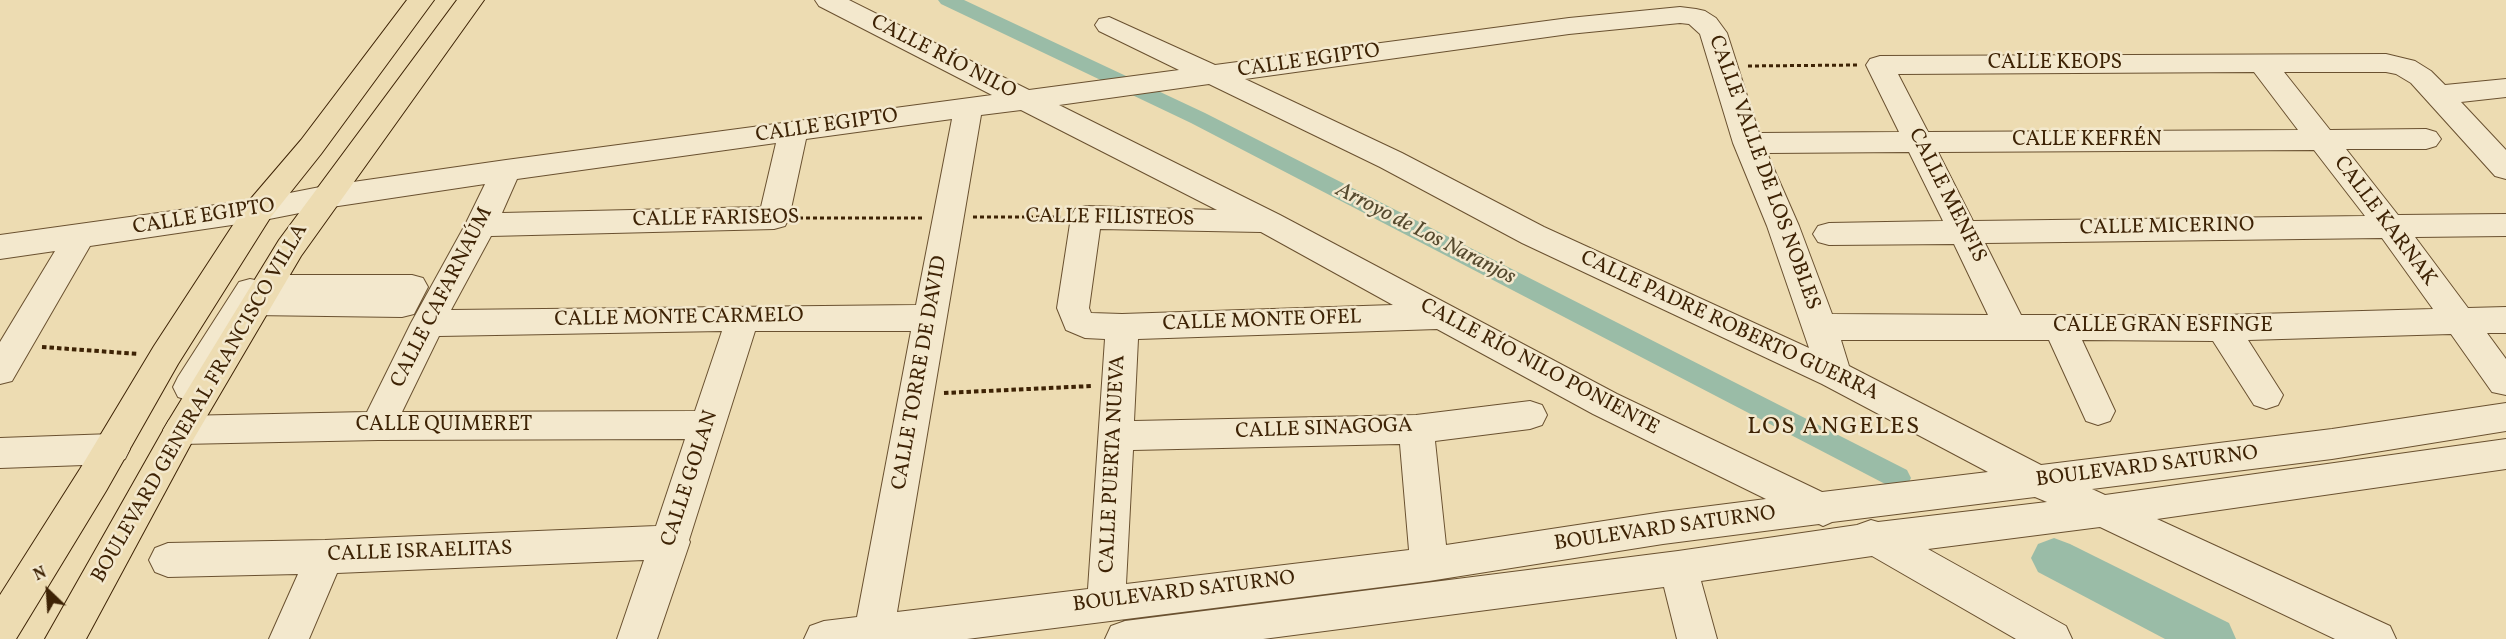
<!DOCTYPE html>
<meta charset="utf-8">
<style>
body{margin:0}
#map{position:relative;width:2506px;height:639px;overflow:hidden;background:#eddcb2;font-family:Vollkorn,serif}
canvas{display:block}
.north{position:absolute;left:18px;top:561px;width:60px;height:60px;-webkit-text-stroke:4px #f3e8cd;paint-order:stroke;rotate:335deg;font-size:16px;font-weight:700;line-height:24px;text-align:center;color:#3e2305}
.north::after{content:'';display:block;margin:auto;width:21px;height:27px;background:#3e2305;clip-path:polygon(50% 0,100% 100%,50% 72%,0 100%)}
</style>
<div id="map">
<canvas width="2506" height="639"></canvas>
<div class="north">N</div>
</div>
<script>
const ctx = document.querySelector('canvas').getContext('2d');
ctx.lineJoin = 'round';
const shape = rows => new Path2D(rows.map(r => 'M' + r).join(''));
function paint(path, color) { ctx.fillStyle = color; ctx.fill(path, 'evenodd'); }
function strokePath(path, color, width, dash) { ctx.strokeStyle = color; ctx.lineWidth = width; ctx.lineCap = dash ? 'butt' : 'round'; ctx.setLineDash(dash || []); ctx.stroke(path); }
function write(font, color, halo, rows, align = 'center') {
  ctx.font = font + ' Vollkorn,serif'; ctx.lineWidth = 5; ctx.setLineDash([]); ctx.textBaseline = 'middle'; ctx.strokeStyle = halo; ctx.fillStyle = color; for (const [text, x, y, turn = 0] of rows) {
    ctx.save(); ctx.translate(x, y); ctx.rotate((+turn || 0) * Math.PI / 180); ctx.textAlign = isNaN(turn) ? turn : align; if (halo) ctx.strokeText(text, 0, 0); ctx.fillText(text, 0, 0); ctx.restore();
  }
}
const canal = shape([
 [938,0,964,0,1205,113,1907,470,1911,478,1907,486,1898,489,1889,486,1191,123,941,4,938,0]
]);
const river = shape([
 [2054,538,2070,544,2229,623,2236,639,2165,639,2038,572,2031,558,2038,544,2054,538]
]);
const pathFar1 = shape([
 [1748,66,1858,65],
 [973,217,1062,217],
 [799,218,924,218]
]);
const path = shape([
 [42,347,139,354],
 [944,393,1092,386]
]);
const minor = shape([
 [815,0,849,0,1029,90,1179,70,1099,31,1095,25,1099,19,1109,17,1215,65,1569,18,1680,7,1696,9,1705,11,1716,18,1727,33,1759,133,1899,132,1866,65,1870,59,1880,56,2386,54,2415,61,2431,71,2445,85,2506,79,2506,97,2461,102,2506,150,2506,179,2495,176,2411,83,2396,74,2386,72,2284,72,2330,130,2426,129,2436,132,2441,139,2436,146,2426,149,2346,149,2398,215,2506,214,2506,236,2415,237,2468,308,2506,307,2506,333,2487,333,2506,359,2506,395,2492,392,2451,334,2248,340,2283,395,2278,405,2266,409,2254,405,2213,341,2082,340,2115,411,2110,421,2098,425,2086,421,2049,340,1841,340,1849,366,2041,465,2332,429,2506,403,2506,431,2332,459,2092,489,2105,495,2506,439,2506,469,2157,519,2390,626,2396,639,2335,639,2100,527,1928,549,2066,626,2072,639,2016,639,1872,556,1701,581,1717,639,1677,639,1664,587,1263,639,1105,639,1111,626,1125,621,1678,551,1857,525,1871,520,1878,522,2047,502,2035,497,1832,522,1823,526,1819,524,1663,544,1429,581,967,639,804,639,810,626,824,621,857,617,911,331,755,331,689,540,690,542,657,639,617,639,644,560,337,573,309,639,269,639,298,574,168,577,155,572,149,560,155,548,168,543,325,540,656,526,685,439,378,440,181,444,169,440,163,430,169,420,181,416,367,412,411,323,465,225,485,184,325,208,259,221,90,246,12,381,0,384,0,342,55,251,0,259,0,235,259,199,325,186,506,160,992,95,819,6,815,0],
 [1680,23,1689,24,1700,34,1733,143,1767,226,1809,348,1544,227,1402,153,1245,79,1569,34,1680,23],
 [2254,72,2298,130,1928,132,1898,74,2254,72],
 [1209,84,1380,167,1522,243,1822,384,1988,472,1822,492,1617,394,1280,215,1059,105,1209,84],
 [1021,110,1217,210,1086,206,1075,209,1071,217,1057,308,1066,330,1085,338,1105,339,1088,589,897,612,981,115,1021,110],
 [952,119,916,305,451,310,491,236,774,229,785,226,789,218,806,139,952,119],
 [776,143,761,207,502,213,517,179,776,143],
 [2314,150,2365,216,1973,221,1938,152,2314,150],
 [1909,152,1943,221,1829,223,1818,226,1813,234,1818,242,1829,245,1954,244,1988,315,1832,314,1799,226,1767,153,1909,152],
 [1100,229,1261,232,1393,305,1122,314,1091,313,1089,308,1100,229],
 [2382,238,2433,309,2222,315,2021,315,1985,243,2382,238],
 [1437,329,1593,414,1766,499,1663,512,1446,545,1435,441,1530,429,1542,425,1547,415,1542,405,1530,401,1416,415,1134,421,1138,339,1437,329],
 [722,331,695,411,402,412,439,336,722,331],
 [1400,444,1409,550,1126,584,1133,450,1400,444],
 [267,275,412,275,423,278,428,287,414,314,402,317,252,315,202,397,190,401,178,397,173,387,178,377,239,282,250,279,255,280,267,275],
 [112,434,125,439,130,449,125,459,112,464,0,468,0,438,112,434]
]);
const major = shape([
 [407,0,434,0,321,154,270,218,178,364,106,491,16,639,0,639,0,595,80,469,154,346,248,202,301,140,407,0],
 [457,0,484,0,301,256,193,440,86,639,45,639,169,420,279,240,457,0]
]);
const streetNames = [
 ["CALLE RÍO NILO",943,58,27],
 ["CALLE EGIPTO",1309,62,-8],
 ["CALLE KEOPS",2055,64],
 ["CALLE EGIPTO",827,127,-8],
 ["CALLE KEFRÉN",2087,141],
 ["CALLE VALLE DE LOS NOBLES",1763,173,70],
 ["CALLE MENFIS",1946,196,63],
 ["CALLE EGIPTO",204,218,-9],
 ["CALLE FILISTEOS",1110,219,1],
 ["CALLE FARISEOS",716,220,-1],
 ["CALLE KARNAK",2384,222,53],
 ["CALLE MICERINO",2167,228,-1],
 ["CALLE CAFARNAÚM",443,298,-63],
 ["CALLE MONTE CARMELO",679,319,-1],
 ["CALLE MONTE OFEL",1262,322,-2],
 ["CALLE PADRE ROBERTO GUERRA",1729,327,25],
 ["CALLE GRAN ESFINGE",2163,327],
 ["CALLE RÍO NILO PONIENTE",1539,368,28],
 ["CALLE TORRE DE DAVID",921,373,-80],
 ["BOULEVARD GENERAL FRANCISCO VILLA",201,404,-60],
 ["CALLE QUIMERET",444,426],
 ["CALLE SINAGOGA",1324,430,-2],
 ["CALLE PUERTA NUEVA",1114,464,-87],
 ["BOULEVARD SATURNO",2147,468,-7],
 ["CALLE GOLAN",691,479,-72],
 ["BOULEVARD SATURNO",1665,530,-8],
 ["CALLE ISRAELITAS",420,553,-2],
 ["BOULEVARD SATURNO",1184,593,-7]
];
const waterNames = [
 ["Arroyo de Los Naranjos",1425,235,27]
];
const quarterNames = [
 ["LOS ANGELES",1834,429]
];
paint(canal, '#9abca7');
paint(river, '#9abca7');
strokePath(minor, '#6a5130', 2);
strokePath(major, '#3e2305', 2);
strokePath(pathFar1, '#3e2305', 3, [4, 3]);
strokePath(path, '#3e2305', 4, [4.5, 3]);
paint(minor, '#f3e8cd');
paint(major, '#eddcb2');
write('21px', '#3e2305', '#f3e8cd', streetNames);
write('italic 22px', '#55492e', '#f3e8cd', waterNames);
ctx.letterSpacing = '1.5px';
write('24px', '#3e2305', '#f3e8cd', quarterNames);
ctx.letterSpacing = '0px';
</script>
